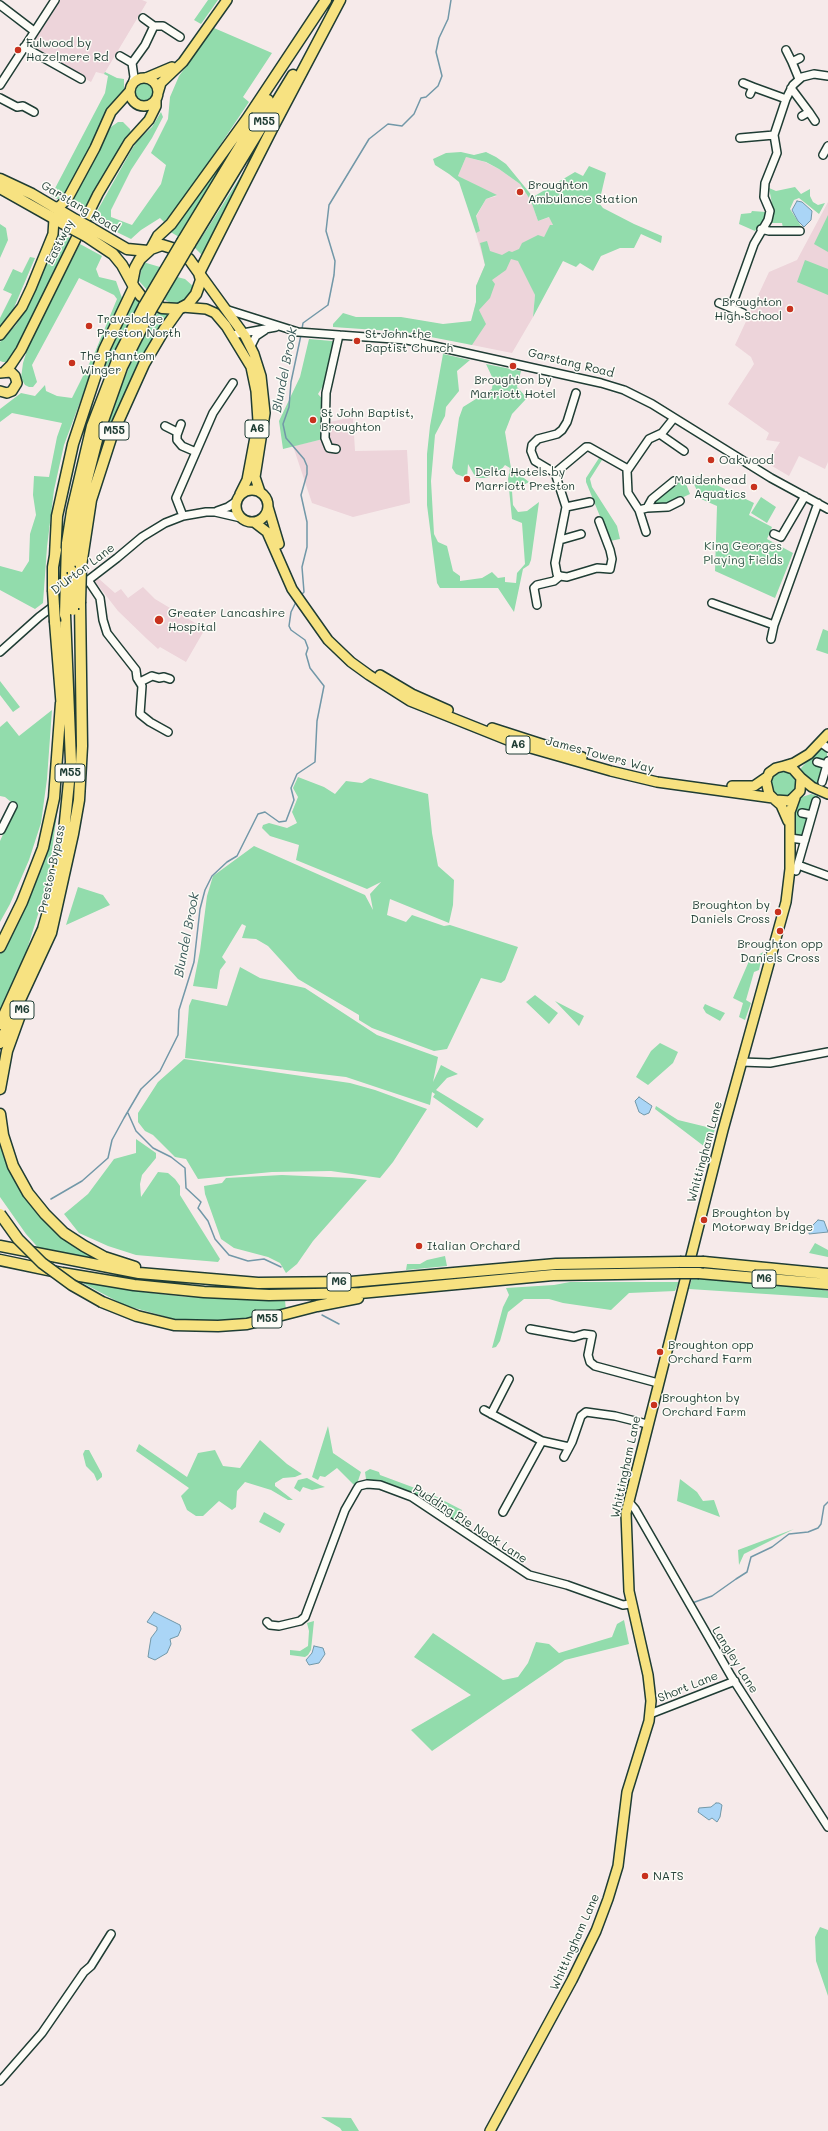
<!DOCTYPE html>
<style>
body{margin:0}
canvas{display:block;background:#f6eaea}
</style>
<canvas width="828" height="2131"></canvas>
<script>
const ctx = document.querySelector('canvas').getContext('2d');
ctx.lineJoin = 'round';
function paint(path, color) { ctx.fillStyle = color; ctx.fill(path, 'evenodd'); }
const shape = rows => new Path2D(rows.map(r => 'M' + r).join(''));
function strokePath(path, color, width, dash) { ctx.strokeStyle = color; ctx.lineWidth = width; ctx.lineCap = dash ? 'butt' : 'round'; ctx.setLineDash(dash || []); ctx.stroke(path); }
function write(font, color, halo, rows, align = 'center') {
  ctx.font = font + ' Mali,sans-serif'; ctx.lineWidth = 3; ctx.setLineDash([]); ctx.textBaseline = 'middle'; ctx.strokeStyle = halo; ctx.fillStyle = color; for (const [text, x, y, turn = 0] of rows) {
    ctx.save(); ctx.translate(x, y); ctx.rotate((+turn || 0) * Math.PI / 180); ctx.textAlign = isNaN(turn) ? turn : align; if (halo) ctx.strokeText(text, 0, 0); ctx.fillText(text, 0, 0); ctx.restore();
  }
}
const built = shape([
 [60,0,142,0,147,2,104,74,96,72,91,82,29,47],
 [466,157,485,162,499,169,520,184,531,201,538,221,550,217,553,225,550,226,544,237,531,286,535,295,533,317,512,353,467,344,476,302,476,286,485,265,476,233,480,231,476,217,486,199,497,196,458,176],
 [828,202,828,462,825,469,799,456,789,476,767,463,780,442,766,440,769,433,728,404,754,364,751,357,735,345,769,272,797,260],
 [353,417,355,451,407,450,410,503,353,517,312,503,293,446,323,439,330,422],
 [98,578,115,593,121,589,128,598,143,587,155,599,205,629,186,662,160,647,158,649,147,639,118,611,94,580]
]);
const green = shape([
 [208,0,218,0,201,24,194,20],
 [214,28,272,53,243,97,249,102,180,205,164,222,160,218,141,230,131,239,92,220,132,149,138,140,152,127,161,112,163,117,152,138,131,170,111,210,111,217,132,225,161,184,166,165,151,153,168,119,170,97,179,76],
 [105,72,117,78,124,79,124,90,112,104,88,155,63,198,57,199,51,196,105,93,108,76,104,74],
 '134 92a10 10 0 1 1 20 0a10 10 0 1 1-20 0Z',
 [255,113,179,237,169,231],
 [118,122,123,122,130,129,131,134,84,215,71,204,73,198,111,127],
 [260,146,204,257,195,248],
 [461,152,474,155,486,152,496,157,506,164,533,197,575,172,583,176,589,166,606,173,599,203,603,208,634,224,662,236,661,243,641,234,634,248,620,248,601,256,593,271,580,263,576,267,563,261,533,317,535,295,518,261,511,259,506,270,492,280,495,284,490,298,479,310,486,324,472,345,405,332,333,327,333,324,343,313,356,317,401,317,443,324,471,321,476,302,476,286,485,265,480,243,487,241,490,251,502,255,509,251,512,252,519,249,522,243,538,235,544,237,550,225,553,225,549,217,538,221,531,201,520,184,499,169,486,162,466,157,458,176,497,195,486,199,476,216,480,231,476,233,459,182,449,174,435,165,433,159,446,153],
 [795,187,801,194,810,189,810,196,813,202,818,205,825,203,819,214,799,198,794,200,790,209,803,229,783,228,782,223,772,223,774,214,769,188,776,191],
 [752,211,766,212,763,221,755,231,739,224,741,214,751,213],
 [828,215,828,252,814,244],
 [0,224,6,228,8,240,0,258],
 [60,234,70,238,13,355,7,362,3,362,0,361,0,342,16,325,28,305],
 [80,244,102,256,96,269,99,277,116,281,122,298,98,354,64,445,54,490,47,547,43,603,35,609,0,590,0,566,22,572,29,561,30,534,36,515,33,495,34,476,49,477,57,437,62,423,12,413,0,422,0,409,21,393,35,396,45,385,46,391,57,396,72,398,95,352,117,299,114,295,79,278,32,365,37,382,33,387,29,387,25,385,21,378,23,363,29,344],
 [30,257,35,258,13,310,0,326,0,318,12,294,3,290,13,269,22,273],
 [805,260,828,269,828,295,797,282],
 [143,262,160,267,147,290,139,281],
 [177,277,185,279,194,287,185,299,179,303,171,303,163,299],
 [132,298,140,302,100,381,75,455,105,359],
 [159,310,174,315,166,322,92,483,107,426,120,389,134,356],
 [309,339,332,341,335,343,323,386,318,394,324,401,323,439,283,449,279,421,300,377],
 [443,354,470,360,457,371,459,391,446,407,445,416,435,435,431,481,434,534,438,542,447,546,453,571,460,576,460,581,482,578,492,572,498,578,505,577,505,582,516,583,517,573,525,564,522,523,512,519,508,479,510,468,505,465,501,470,487,478,476,478,468,464,467,478,456,474,452,468,459,418,463,407,492,389,493,379,486,364,521,371,517,387,527,398,512,414,505,432,511,468,529,482,512,491,513,505,518,512,527,511,539,502,531,560,529,565,523,569,514,612,498,588,440,588,437,583,427,505,427,454,430,426],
 [599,458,602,460,590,479,592,487,617,526,620,539,610,541,586,482,586,478],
 [698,476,754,503,749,515,772,527,767,539,793,553,775,598,715,571,717,506,701,499,692,480],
 [684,479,690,494,671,503,650,506,664,491],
 [761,497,776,507,767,523,751,513],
 [823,629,828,631,828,654,816,650],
 [0,681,20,707,13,712,0,695],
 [52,710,47,779,41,823,29,860,10,904,0,922,0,841,16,806,5,797,0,796,0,727,7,721,19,736],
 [824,748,827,752,827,757,823,761,816,760,814,764,820,767,823,772,820,788,802,774,801,768,819,749],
 '770 784a14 14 0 1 1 28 0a14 14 0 1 1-28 0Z',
 [298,777,324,787,335,794,346,781,362,783,370,778,428,794,432,833,438,866,454,880,453,905,449,923,390,899,387,915,406,922,412,915,444,926,450,925,518,947,505,980,501,983,481,978,447,1049,434,1051,372,1028,359,1020,359,1015,298,979,268,946,256,939,242,938,246,926,242,924,222,957,226,962,220,970,217,989,193,986,200,951,207,896,213,876,254,846,365,895,373,910,370,894,381,882,367,889,296,860,299,845,270,836,262,828,263,825,269,823,287,828,297,823,292,812,298,797,293,788],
 [811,794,818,796,810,811,807,811,808,820,802,837,796,837,793,834,793,816,799,798],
 [58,806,50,866,41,905,23,962,0,1016,0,952,15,925,50,838],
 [78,887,103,895,110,905,66,925],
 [763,952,759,970,754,972,746,1000,751,1003,745,1020,739,1017,743,1003,733,998,749,961],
 [240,967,260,978,305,988,377,1035,438,1057,433,1082,441,1065,458,1074,447,1078,436,1090,484,1119,477,1128,433,1097,435,1094,432,1092,430,1105,346,1077,185,1058,189,1006,192,999,227,1006],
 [535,995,558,1013,549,1024,526,1002],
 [555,1001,584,1016,579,1026],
 [705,1004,725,1013,720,1021,706,1013,703,1008],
 [660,1043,678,1052,673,1063,648,1085,636,1077,651,1051],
 [184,1059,350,1083,375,1090,427,1109,393,1162,380,1178,331,1171,272,1172,198,1179,186,1159,175,1157,153,1135,145,1131,138,1122,138,1113,158,1082],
 [656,1106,678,1120,715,1129,709,1150,655,1109],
 [0,1133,26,1196,111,1265,42,1252,26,1234,0,1197],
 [136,1139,156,1153,156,1158,142,1175,140,1184,141,1197,158,1172,168,1173,175,1179,180,1186,180,1195,220,1259,218,1262,136,1255,108,1246,79,1233,64,1214,88,1194,114,1159,136,1153],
 [282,1175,352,1178,367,1180,313,1241,297,1264,286,1273,280,1263,268,1257,234,1248,221,1239,205,1194,204,1186,222,1183,226,1178],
 [815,1243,828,1250,828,1257,809,1253],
 [445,1256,447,1266,406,1270,407,1264,420,1264,427,1260],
 [692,1278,798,1285,828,1291,828,1298,689,1289],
 [79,1281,143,1292,187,1297,285,1300,286,1311,262,1317,225,1322,174,1319,124,1305],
 [570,1282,679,1282,675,1291,629,1293,611,1310,563,1303,549,1299,524,1299,508,1312,500,1341,496,1347,492,1348,503,1307,509,1295,506,1288,554,1285],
 [328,1426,333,1453,361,1472,356,1487,337,1468,325,1477,320,1476,318,1480,312,1477],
 [260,1440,287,1464,302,1474,295,1477,283,1478,275,1483,275,1486,293,1500,288,1500,271,1490,245,1482,237,1491,236,1507,232,1510,219,1501,203,1516,196,1516,187,1510,181,1496,189,1488,136,1451,139,1444,187,1477,198,1453,215,1450,223,1466,240,1468],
 [85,1450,89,1450,102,1474,102,1477,97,1481,94,1474,86,1466,83,1454],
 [370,1469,379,1472,380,1475,431,1494,462,1510,457,1524,412,1494,366,1479,365,1472],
 [307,1478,320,1485,325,1487,312,1490,303,1487,300,1492,294,1488,298,1480],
 [680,1479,697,1492,703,1501,714,1500,720,1517,677,1501],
 [264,1512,285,1524,280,1533,259,1522],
 [794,1529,744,1554,739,1565,738,1550],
 [624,1620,629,1644,565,1660,432,1751,411,1730,471,1695,414,1657,433,1633,503,1680,518,1677,528,1663,536,1642,549,1644,559,1653,612,1637,617,1624],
 [314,1621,311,1650,308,1655,305,1657,290,1655,290,1650,300,1651,308,1646,309,1631,307,1623],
 [820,1927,828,1930,828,1996,816,1961,815,1937],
 [321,2117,351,2118,359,2131,342,2131,340,2128]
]);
const water = shape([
 [797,201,802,202,812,211,811,220,804,227,798,221,792,210,797,201],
 [639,1097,652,1106,649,1113,644,1115,639,1112,635,1101,639,1097],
 [818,1220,824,1221,828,1232,809,1234,809,1229,818,1220],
 [154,1612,180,1625,181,1629,178,1636,170,1639,171,1644,167,1653,155,1660,148,1657,149,1650,151,1638,157,1630,157,1627,147,1622,154,1612],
 [314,1646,323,1648,325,1654,319,1663,309,1665,306,1660,312,1653,314,1646],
 [716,1803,719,1803,722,1805,720,1817,717,1822,712,1818,709,1820,698,1812,699,1808,711,1807,716,1803]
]);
const stream = shape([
 [302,329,303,323,328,305,334,275,335,261,326,231,329,205,369,139,388,124,402,126,414,114,421,98,426,97,438,86,442,76,436,52,439,38,448,19,451,0],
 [301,335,291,382,289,407,283,424,286,438,304,459,307,466,307,474,301,495,307,522,307,547,302,567,304,592,301,595],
 [128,1113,136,1131,153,1148,171,1157,185,1168,186,1188,201,1202,198,1208,208,1221,215,1239,229,1255,248,1261,264,1259,281,1267],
 [51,1199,82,1181,108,1158,112,1140,124,1118,141,1089,160,1071,178,1035,179,1010,194,962,200,909,205,890,212,876,227,862,237,856,258,814,265,812,279,822,286,821,294,800,291,788,297,774,315,762,317,721,324,686,310,668,306,654,308,648,305,640,291,630,289,626,291,612,296,602],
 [322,1315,339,1324],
 [692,1603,712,1596,736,1579,747,1572,751,1557,772,1547,789,1534,808,1532,818,1528,821,1524,824,1506,828,1502]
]);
const minor = shape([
 [0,5,34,31],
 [143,18,154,26],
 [24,47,81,79],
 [786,50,792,62],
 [120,56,132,63,134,77,132,84],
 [132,63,145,45,154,26,163,26,180,37],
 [799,79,792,62,800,58],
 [743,83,753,87,750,94],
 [0,85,55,0],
 [753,87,786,99],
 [791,88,809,112],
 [0,98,17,107,23,106,34,112],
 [802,116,809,112,815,121],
 [740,138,774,135],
 [823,155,828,146],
 [761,229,769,231,800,231],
 [719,303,743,313],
 [731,308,754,244,768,220,770,211,764,197,765,183,777,153,774,135,786,99,793,85,802,77,814,74,828,76],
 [225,309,298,332,407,340,601,383,624,390,652,404,771,478,828,509],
 [232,335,276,327],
 [251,346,256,336,265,330],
 [576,393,567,422,562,430,557,434,538,439,532,445,531,451,535,461,555,473,566,507,555,563,557,574,560,576,567,577,597,568,610,569,612,559,610,550,599,521],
 [181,424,177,435,177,440,182,446,196,452],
 [165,426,177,432],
 [661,435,684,451],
 [336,449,329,448,325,438,326,393,339,335],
 [555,473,586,447,589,447,628,469],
 [566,507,590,502],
 [647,508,668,507,680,501],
 [639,510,647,508,652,499,674,481],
 [217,511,228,507,237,501],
 [183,516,176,498,213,413,233,383],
 [646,532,639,510,628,493,627,471,649,439,662,433,674,418],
 [774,534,781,537,805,496],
 [560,540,581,534],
 [88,580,100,598,103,620,107,633,136,670,137,678,142,686,140,714,150,722,168,732],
 [78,588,117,558,142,537,165,523,183,516,206,512,215,512,241,518],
 [712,603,774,625],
 [537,605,534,588,537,585,554,581,560,576],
 [771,639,774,625,818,503],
 [0,652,39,617,68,595],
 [140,682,152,676,159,678,164,677,170,679],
 [821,743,828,748],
 [817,762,827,765],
 [822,782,828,761],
 [802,813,812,815],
 [1,830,13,806],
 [790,838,805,840],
 [798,865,828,876],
 [796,871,816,801],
 [741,1062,770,1063,828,1052],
 [530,1329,574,1337,584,1334,592,1335,588,1355,590,1362,595,1366,658,1383],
 [484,1410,542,1441,569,1447],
 [491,1414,509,1379],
 [564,1457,572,1442,581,1416,586,1412,615,1416,647,1424],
 [629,1502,635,1509,731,1676,828,1827],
 [503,1512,542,1441],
 [267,1622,270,1625,279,1626,300,1621,305,1617,345,1510,357,1489,359,1486,367,1484,380,1485,412,1497,529,1575,567,1585,623,1605,630,1604],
 [650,1714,735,1681],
 [0,2081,42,2033,84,1972,91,1966,111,1934]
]);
const major = shape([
 '130 92a14 14 0 1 1 28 0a14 14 0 1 1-28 0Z',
 [146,78,172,67],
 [158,93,161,83,183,62,227,0],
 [54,208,60,206,68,198,95,148,111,112,129,92],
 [200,274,245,336,254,354,261,376,265,413,255,477,260,492],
 [182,307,206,309,215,313,226,326,251,367,256,391,258,421,247,480,240,494],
 [0,335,22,307,31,288,53,234,54,219],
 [5,371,11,365,21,350,98,194,129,142,149,120,156,106,156,100],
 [0,391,7,393,12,391,17,383,15,376,11,372,0,373],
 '236 506a16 16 0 1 1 32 0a16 16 0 1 1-32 0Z',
 [268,507,279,544],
 [254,522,267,532,292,589,328,640,351,662,369,675,410,701,520,745,611,771,657,782,773,798],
 [380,675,412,694,448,710],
 [492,728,582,757],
 [784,766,794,763,809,754,828,734],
 [801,778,812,787,828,794],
 [732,786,754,786,767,777],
 [776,800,790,801,800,791,801,778,793,769,784,766,776,768,769,773,766,781,769,794,773,798,781,805,788,821],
 [490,2131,572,1980,596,1931,608,1899,618,1866,627,1792,649,1721,651,1701,648,1675,629,1591,626,1513,723,1130,786,902,790,869,790,812,795,798]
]);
const highway = shape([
 [0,179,32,194,76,220],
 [0,188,71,228],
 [91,228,127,249,148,251],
 [86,236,113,254,122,265,134,287,141,296,162,308,179,309,188,304,196,294,201,280,199,273,189,259,175,249,162,245,151,249,140,259,135,268,132,283],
 [183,240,268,100],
 [190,244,293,75],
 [151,249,158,236,171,224,247,119,326,0],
 [199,273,273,127,340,0],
 [55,556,57,516,73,444,104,350,134,287],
 [81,566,91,500,112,435,144,364,164,330,179,309],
 [73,572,83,495,99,432,122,367,151,310],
 [66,579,67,543,72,511,92,426,120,353,144,306],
 [53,590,53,567,56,550],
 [55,622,62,709],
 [0,947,22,902,43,848,54,798,61,703],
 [0,1024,43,929,54,891,62,851,71,762,65,615],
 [0,1043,51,933,73,834,79,800,82,746,80,603],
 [0,1089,7,1051,20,1015],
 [0,1114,3,1135,13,1166,28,1193,45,1214,64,1233,84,1246,104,1257,135,1267],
 [0,1246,139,1273,258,1283,351,1282,556,1264,680,1262],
 [0,1260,62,1273,134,1285,204,1292,269,1295,360,1293,553,1275,679,1273],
 [704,1262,828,1274],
 [699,1273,828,1284],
 [102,1302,137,1316,174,1325,218,1326,247,1324,317,1306,358,1298]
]);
const highwayBridge = shape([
 [76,220,91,228],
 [71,228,86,236],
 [144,306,183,240],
 [151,310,190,244],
 [53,590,55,622],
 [80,603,81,566],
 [73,610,73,572],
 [65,615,66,579],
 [0,1214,18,1239,42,1263,72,1285,102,1302],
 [680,1262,704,1262],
 [679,1273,699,1273]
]);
const markers = [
 [18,50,4,"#c8321e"],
 [520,192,4,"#c8321e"],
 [790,309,4,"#c8321e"],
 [89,326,4,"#c8321e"],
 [357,341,4,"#c8321e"],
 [72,363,4,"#c8321e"],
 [513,366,4,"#c8321e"],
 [313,420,4,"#c8321e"],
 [711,460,4,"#c8321e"],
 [467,479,4,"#c8321e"],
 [754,487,4,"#c8321e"],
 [159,620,5,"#c8321e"],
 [778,912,4,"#c8321e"],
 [780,931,4,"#c8321e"],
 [704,1220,4,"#c8321e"],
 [419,1246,4,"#c8321e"],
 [660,1352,4,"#c8321e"],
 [654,1405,4,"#c8321e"],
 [645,1876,4,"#c8321e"]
];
const shields = [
 [264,122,30],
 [257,429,24],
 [114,431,30],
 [518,745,24],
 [70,773,30],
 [22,1010,24],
 [764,1279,24],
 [339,1282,24],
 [267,1319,30]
];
const shieldNames = [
 ["M55",264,122],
 ["A6",257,429],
 ["M55",114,431],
 ["A6",518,745],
 ["M55",70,773],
 ["M6",22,1010],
 ["M6",764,1279],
 ["M6",339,1282],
 ["M55",267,1319]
];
const poiNames = [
 ["Fulwood by",26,43],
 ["Hazelmere Rd",26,57],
 ["Broughton",528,185],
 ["Ambulance Station",528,199],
 ["Broughton",782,302,"right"],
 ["High School",782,316,"right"],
 ["Travelodge",97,319],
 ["Preston North",97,333],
 ["St John the",365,334],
 ["Baptist Church",365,348],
 ["The Phantom",80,356],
 ["Winger",80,370],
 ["Broughton by",513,380,"center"],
 ["Marriott Hotel",513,394,"center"],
 ["St John Baptist,",321,413],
 ["Broughton",321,427],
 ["Oakwood",719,460],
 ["Delta Hotels by",475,472],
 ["Marriott Preston",475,486],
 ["Maidenhead",746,480,"right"],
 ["Aquatics",746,494,"right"],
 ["Greater Lancashire",168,613],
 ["Hospital",168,627],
 ["Broughton by",770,905,"right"],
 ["Daniels Cross",770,919,"right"],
 ["Broughton opp",780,944,"center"],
 ["Daniels Cross",780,958,"center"],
 ["Broughton by",712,1213],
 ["Motorway Bridge",712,1227],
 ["Italian Orchard",427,1246],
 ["Broughton opp",668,1345],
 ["Orchard Farm",668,1359],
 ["Broughton by",662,1398],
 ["Orchard Farm",662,1412],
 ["NATS",653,1876]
];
const streetNames = [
 ["Garstang Road",80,207,31],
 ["Eastway",60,242,-63],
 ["Garstang Road",571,363,14],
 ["D'Urton Lane",83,569,-37],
 ["James Towers Way",600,755,15],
 ["Preston Bypass",52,869,-78],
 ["Whittingham Lane",705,1152,-75],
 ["Whittingham Lane",626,1467,-78],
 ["Pudding Pie Nook Lane",470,1524,33],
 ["Langley Lane",735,1660,58],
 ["Short Lane",688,1687,-22],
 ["Whittingham Lane",575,1942,-66]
];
const parkNames = [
 ["King Georges",743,546],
 ["Playing Fields",743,560]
];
const waterNames = [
 ["Blundel Brook",285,370,-79],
 ["Blundel Brook",187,935,-79]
];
paint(built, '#edd4da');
paint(green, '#92dcac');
paint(water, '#aad5f6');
strokePath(water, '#7298a8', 1);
strokePath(stream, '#7298a8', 1.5);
strokePath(minor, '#1f3d34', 10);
strokePath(major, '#1f3d34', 12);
strokePath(highway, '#1f3d34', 13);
strokePath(minor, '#fdfcf7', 7);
strokePath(major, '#f7e281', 9);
strokePath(highway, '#f7e281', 10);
strokePath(highwayBridge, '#1f3d34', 13, []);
strokePath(highwayBridge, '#f7e281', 10);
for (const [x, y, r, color] of markers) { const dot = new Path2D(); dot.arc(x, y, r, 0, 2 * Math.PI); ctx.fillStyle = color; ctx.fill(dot); strokePath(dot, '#fdfcf7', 1.5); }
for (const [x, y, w] of shields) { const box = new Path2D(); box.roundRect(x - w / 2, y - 9, w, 18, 3); ctx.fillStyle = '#fdfcf7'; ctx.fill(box); strokePath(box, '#1f3d34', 1); }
write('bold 11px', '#1f3d34', null, shieldNames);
write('12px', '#1f3d34', '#fdfcf7', poiNames, 'left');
write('12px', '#1f3d34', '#fdfcf7', streetNames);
write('12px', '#365d4c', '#fdfcf7', parkNames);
write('italic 13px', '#3b5b5b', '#fdfcf7', waterNames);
</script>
